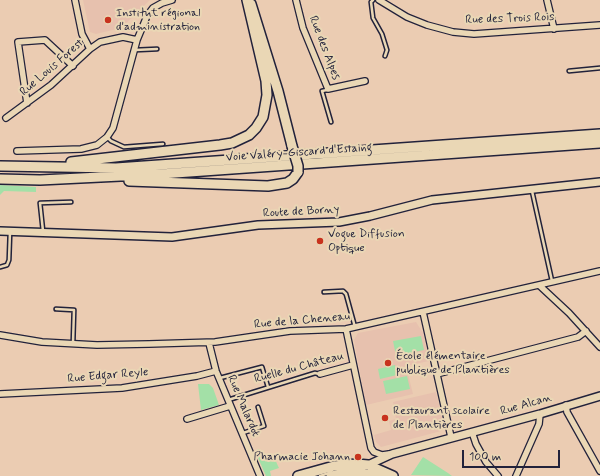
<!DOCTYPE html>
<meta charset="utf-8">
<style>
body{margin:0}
#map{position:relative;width:600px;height:476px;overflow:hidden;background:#ebccb2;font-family:Mynerve,sans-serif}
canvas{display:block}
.scale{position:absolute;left:462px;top:450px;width:98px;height:18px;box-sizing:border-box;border:2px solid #22223b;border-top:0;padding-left:5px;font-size:12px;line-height:14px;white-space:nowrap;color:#22223b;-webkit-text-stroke:3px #ead7b5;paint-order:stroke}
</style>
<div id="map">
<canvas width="600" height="476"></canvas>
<div class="scale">100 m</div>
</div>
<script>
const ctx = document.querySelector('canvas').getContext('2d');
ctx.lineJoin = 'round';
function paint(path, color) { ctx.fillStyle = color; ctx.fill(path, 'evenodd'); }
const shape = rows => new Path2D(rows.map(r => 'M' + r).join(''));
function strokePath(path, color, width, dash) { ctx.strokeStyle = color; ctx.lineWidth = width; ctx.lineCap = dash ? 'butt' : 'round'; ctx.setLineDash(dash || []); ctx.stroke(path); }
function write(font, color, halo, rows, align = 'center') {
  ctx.font = font + ' Mynerve,sans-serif'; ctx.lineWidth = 4; ctx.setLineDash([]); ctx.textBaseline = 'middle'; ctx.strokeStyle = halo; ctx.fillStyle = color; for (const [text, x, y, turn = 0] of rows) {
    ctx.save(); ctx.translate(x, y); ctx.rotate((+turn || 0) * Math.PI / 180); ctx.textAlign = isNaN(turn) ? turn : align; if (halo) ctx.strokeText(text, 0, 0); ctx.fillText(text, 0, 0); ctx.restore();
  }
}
const built = shape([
 [83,0,150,0,121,28,96,34,90,32],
 [416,322,423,333,429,361,406,366,413,394,366,405,354,340,358,333],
 [436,392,444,427,441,431,381,447,376,442,374,435,391,430,389,421,396,419,393,402]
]);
const green = shape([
 [0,185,36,187,36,192,4,191,0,195],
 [421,336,424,350,396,356,393,341],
 [395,365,397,375,380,379,378,369],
 [407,376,410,389,386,394,383,381],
 [198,384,209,384,213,388,219,405,201,410],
 [259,449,263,460,274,457,278,466,279,468,270,471,271,476,266,476,255,451],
 [423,457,448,473,452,476,411,475]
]);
const service = shape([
 [373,0,371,2,373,18,382,34,387,50,385,56],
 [135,50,157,49],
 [569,71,600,68],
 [327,90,322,91,331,122],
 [107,137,111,141,124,147,163,144],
 [532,191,552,281],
 [43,231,40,203,71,202],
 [0,267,7,265,9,260,10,232],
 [324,292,343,291,346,294,355,327],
 [56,309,74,310,73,343],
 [220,378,262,367,268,387],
 [228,400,315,373,319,374],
 [243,433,264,426,258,407],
 [320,476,329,473]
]);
const minor = shape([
 [75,0,82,34,90,49],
 [296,0,303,28,328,89,365,81],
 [379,0,407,17,427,25,453,32,474,34,600,25],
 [547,0,554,29],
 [27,103,18,42,45,40,73,66],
 [6,118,51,85,90,49,100,42,123,37,137,40],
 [17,151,81,149,97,145,107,137,113,128,137,40,147,16,153,8,162,3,172,0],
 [540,286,569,313,600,347],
 [423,312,451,437],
 [346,329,371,448,374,452,382,455,389,454],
 [0,335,42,342,97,345,149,344,215,342,290,331,346,329,600,271],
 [209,343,216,371,260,476],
 [320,374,353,365],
 [437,374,578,337,586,331],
 [0,394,122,388,197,376,216,371],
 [566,405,567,412,600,471],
 [187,419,230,406],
 [472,432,476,444,486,462,498,476],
 [516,476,539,424,540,414]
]);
const tertiary = shape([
 [0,231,172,237,258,225,339,222,370,216,432,200,600,182],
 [368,465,392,454,540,414,600,396]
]);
const primary = shape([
 [298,476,334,466,357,464,368,465,393,476],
 [331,476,354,472,376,476]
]);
const trunk = shape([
 [251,4,278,91,292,146],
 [71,162,220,145,232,143,249,135,256,128,263,117,267,95,266,81,247,0],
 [0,166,116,168,600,134],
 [0,179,40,180,161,174,600,143],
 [129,181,268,186,287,183,293,179,298,172]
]);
const trunkBridge = shape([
 [292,146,298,166,298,172]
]);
const markers = [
 [108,20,4,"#c8321e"],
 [320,241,4,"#c8321e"],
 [388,363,4,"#c8321e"],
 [385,418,4,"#c8321e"],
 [358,457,4,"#c8321e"]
];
const poiNames = [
 ["Institut régional",116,13],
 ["d'administration",116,27],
 ["Vogue Diffusion",328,234],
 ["Optique",328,248],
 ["École élémentaire",396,356],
 ["publique de Plantières",396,370],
 ["Restaurant scolaire",393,411],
 ["de Plantières",393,425],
 ["Pharmacie Johann",350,457,"right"]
];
const streetNames = [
 ["Rue des Trois Rois",510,19,-2],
 ["Rue des Alpes",324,48,69],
 ["Rue Louis Forest",52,68,-41],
 ["Voie Valéry-Giscard d'Estaing",299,153,-4],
 ["Route de Borny",301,212,-3],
 ["Rue de la Cheneau",302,321,-5],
 ["Ruelle du Château",299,368,-15],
 ["Rue Edgar Reyle",108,376,-5],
 ["Rue Alcan",526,405,-16],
 ["Rue Malardot",243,406,67]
];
paint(built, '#e7c1ae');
paint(green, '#a3e0a7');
strokePath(service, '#22223b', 5.5);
strokePath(minor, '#22223b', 8);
strokePath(tertiary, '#22223b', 10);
strokePath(primary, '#22223b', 12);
strokePath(trunk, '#22223b', 12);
strokePath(service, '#ead7b5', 2.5);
strokePath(minor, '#ead7b5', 5.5);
strokePath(tertiary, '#ead7b5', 7);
strokePath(primary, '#ead7b5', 9);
strokePath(trunk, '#ead7b5', 9);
strokePath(trunkBridge, '#22223b', 12, []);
strokePath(trunkBridge, '#ead7b5', 9);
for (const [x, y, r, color] of markers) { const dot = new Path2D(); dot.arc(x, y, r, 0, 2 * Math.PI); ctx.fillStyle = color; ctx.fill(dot); strokePath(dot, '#ead7b5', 1.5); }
write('12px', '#22223b', '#ead7b5', poiNames, 'left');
write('12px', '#22223b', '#ead7b5', streetNames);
</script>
